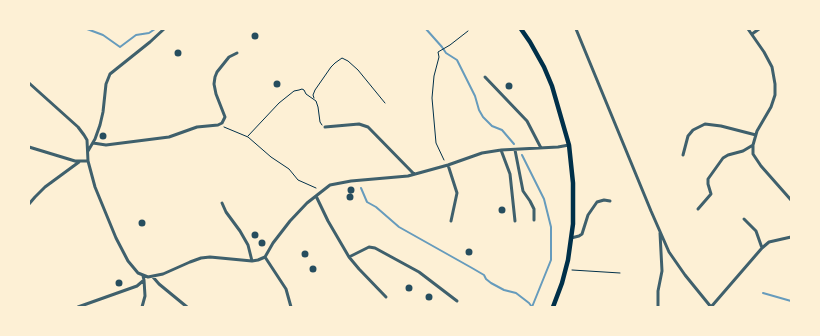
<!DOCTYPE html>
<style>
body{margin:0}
#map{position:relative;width:820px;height:336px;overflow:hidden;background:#fdf0d5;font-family:Barlow,sans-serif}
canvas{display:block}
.frame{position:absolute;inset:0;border:30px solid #fdf0d5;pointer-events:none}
</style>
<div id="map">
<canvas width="820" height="336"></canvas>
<div class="frame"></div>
</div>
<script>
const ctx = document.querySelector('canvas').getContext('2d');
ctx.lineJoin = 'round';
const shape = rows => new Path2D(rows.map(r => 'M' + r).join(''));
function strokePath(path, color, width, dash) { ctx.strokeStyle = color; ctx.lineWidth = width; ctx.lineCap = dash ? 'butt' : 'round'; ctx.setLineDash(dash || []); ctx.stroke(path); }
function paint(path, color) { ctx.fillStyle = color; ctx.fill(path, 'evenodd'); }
const stream = shape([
 [87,29,103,35,120,47,136,35,149,33,155,29],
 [426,29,442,47,446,53,457,60,475,96,479,110,483,117,492,126,502,130,514,144],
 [522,155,544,199,551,227,551,260,532,307],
 [361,188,367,202,376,207,399,227,472,268,484,275,486,279,491,283,504,290,516,293,529,303,532,307],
 [763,293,791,301]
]);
const building = shape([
 '251.5 36a3.5 3.5 0 1 1 7 0a3.5 3.5 0 1 1-7 0Z',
 '174.5 53a3.5 3.5 0 1 1 7 0a3.5 3.5 0 1 1-7 0Z',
 '273.5 84a3.5 3.5 0 1 1 7 0a3.5 3.5 0 1 1-7 0Z',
 '505.5 86a3.5 3.5 0 1 1 7 0a3.5 3.5 0 1 1-7 0Z',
 '99.5 136a3.5 3.5 0 1 1 7 0a3.5 3.5 0 1 1-7 0Z',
 '347.5 190a3.5 3.5 0 1 1 7 0a3.5 3.5 0 1 1-7 0Z',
 '346.5 197a3.5 3.5 0 1 1 7 0a3.5 3.5 0 1 1-7 0Z',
 '498.5 210a3.5 3.5 0 1 1 7 0a3.5 3.5 0 1 1-7 0Z',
 '138.5 223a3.5 3.5 0 1 1 7 0a3.5 3.5 0 1 1-7 0Z',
 '251.5 235a3.5 3.5 0 1 1 7 0a3.5 3.5 0 1 1-7 0Z',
 '258.5 243a3.5 3.5 0 1 1 7 0a3.5 3.5 0 1 1-7 0Z',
 '465.5 252a3.5 3.5 0 1 1 7 0a3.5 3.5 0 1 1-7 0Z',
 '301.5 254a3.5 3.5 0 1 1 7 0a3.5 3.5 0 1 1-7 0Z',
 '309.5 269a3.5 3.5 0 1 1 7 0a3.5 3.5 0 1 1-7 0Z',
 '115.5 283a3.5 3.5 0 1 1 7 0a3.5 3.5 0 1 1-7 0Z',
 '405.5 288a3.5 3.5 0 1 1 7 0a3.5 3.5 0 1 1-7 0Z',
 '425.5 297a3.5 3.5 0 1 1 7 0a3.5 3.5 0 1 1-7 0Z'
]);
const path = shape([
 [314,98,313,95,315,90,331,67,335,63,342,58,348,61,358,70,385,103],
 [224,127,248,137,271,157,289,169,298,180,316,188],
 [248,136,279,103,294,91,299,90,302,89,304,90,306,94,316,101,318,107,320,122,322,125],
 [444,160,436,143,432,98,434,76,439,57,438,52,450,45,468,31],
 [572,270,620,273]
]);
const minor = shape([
 [576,29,651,211,669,252,685,275,711,307],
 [748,29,764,52,772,67,775,84,775,95,771,107,757,131,753,145,753,154,761,166,791,200],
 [752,34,759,29],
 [485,77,527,121,541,148],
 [29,83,78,127,84,135,87,140,88,161,95,187,116,238,128,261,138,273,148,277,163,274,190,262,201,258,210,257,252,261,258,260,265,257,273,243,290,221,307,203,330,185,351,181,408,176,448,165,482,153,501,150,558,147,569,145],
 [325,127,359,124,368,127,414,174],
 [93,143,106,145,169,137,197,127,218,125,222,123,225,117,216,94,214,84,215,77,217,72,229,57,237,53],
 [29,147,75,161,88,161],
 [501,150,510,174,515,221],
 [515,150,523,191,530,201,534,209,534,220],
 [88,151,95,139,100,125,103,112,106,84,110,74,150,42,164,29],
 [683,155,688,136,693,130,705,124,721,126,756,135],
 [448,165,457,193,451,221],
 [316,196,328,221,349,257,359,269,386,297],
 [222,203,226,212,240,231,248,245,252,261],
 [29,204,35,197,45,187,79,162],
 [698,209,711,194,708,184,708,179,723,158,728,155,743,151,753,145],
 [744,219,756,231,762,248],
 [571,238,579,236,582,234,588,215,597,202,604,200,610,201],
 [265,257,286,289,291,307],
 [349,257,369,247,375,248,419,272,457,301],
 [153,277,159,284,187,307],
 [78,307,137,286,144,280,143,276],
 [142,307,145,296,144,280],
 [658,307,658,291,662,271,660,233],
 [711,307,762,248,769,242,791,237]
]);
const secondary = shape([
 [521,29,530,42,544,67,552,86,569,145,573,183,573,224,568,260,562,283,553,307]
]);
strokePath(stream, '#669bbc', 2);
paint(building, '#264d5e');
strokePath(path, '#003049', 1);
strokePath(minor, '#3f606c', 3);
strokePath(secondary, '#003049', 4.5);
</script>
